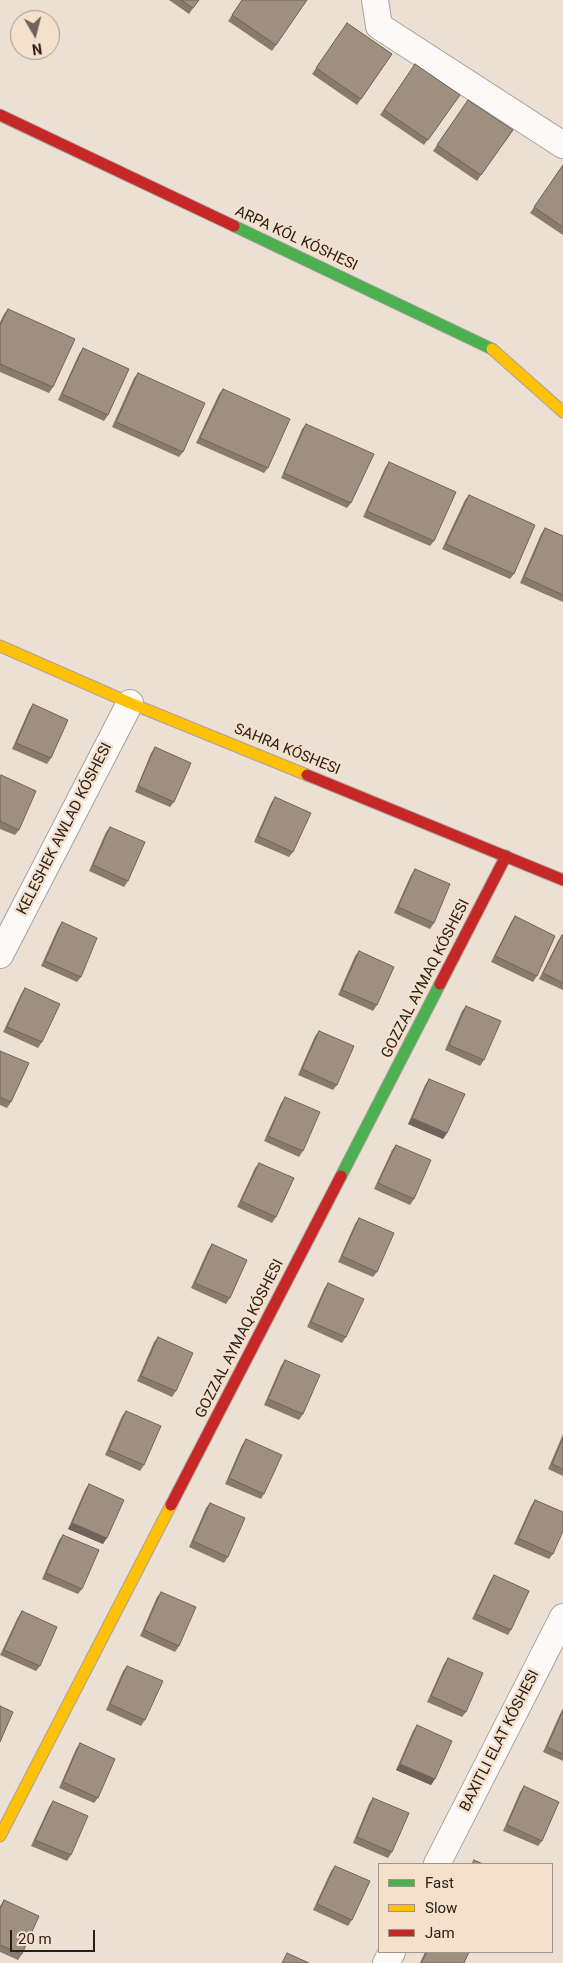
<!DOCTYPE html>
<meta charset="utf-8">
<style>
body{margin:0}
#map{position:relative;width:563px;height:1963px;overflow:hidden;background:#ece0d5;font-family:Roboto,sans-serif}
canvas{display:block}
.legend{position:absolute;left:378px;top:1863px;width:175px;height:90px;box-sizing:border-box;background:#f5e0cc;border:1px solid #a39384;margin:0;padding:6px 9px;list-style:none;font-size:15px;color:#282019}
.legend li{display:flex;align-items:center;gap:10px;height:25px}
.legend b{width:25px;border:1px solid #a39384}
.north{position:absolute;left:10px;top:10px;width:50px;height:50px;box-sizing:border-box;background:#f5e0cc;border:1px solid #a39384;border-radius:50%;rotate:172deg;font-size:14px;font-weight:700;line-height:20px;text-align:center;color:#282019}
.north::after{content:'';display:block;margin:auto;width:18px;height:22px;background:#6d635b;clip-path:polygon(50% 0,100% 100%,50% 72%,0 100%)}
.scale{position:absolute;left:10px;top:1930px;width:85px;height:22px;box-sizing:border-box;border:2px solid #282019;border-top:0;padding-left:6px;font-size:15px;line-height:18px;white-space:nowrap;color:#282019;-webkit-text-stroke:4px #f5e0cc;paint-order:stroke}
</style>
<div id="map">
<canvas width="563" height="1963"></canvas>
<ul class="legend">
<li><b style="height:6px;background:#4caf50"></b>Fast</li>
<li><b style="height:6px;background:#ffc107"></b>Slow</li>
<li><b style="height:6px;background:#c62828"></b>Jam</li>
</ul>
<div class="north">N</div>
<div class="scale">20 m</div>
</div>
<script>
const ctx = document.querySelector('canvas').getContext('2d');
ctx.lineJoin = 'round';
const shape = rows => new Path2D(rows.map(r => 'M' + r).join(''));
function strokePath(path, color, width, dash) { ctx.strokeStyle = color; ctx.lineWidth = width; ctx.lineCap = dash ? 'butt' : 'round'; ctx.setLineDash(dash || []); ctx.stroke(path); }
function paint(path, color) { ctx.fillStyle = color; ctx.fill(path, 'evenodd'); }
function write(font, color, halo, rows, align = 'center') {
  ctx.font = font + ' Roboto,sans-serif'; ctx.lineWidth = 5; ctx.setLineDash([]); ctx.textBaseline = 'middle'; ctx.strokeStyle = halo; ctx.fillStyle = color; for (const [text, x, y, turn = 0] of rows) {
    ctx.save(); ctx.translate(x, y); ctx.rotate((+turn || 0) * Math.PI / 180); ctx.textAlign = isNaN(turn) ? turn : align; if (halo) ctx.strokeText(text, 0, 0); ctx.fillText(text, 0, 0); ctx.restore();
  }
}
const street = shape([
 [375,0,379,26,563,145],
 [0,955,130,703],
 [437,1864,563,1617],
 [386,1963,392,1952]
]);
const fast = shape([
 [234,226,492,349],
 [341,1176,440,984]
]);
const slow = shape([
 [492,349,563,412],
 [0,646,130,703,307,775],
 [0,1836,171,1505]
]);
const jam = shape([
 [0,115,234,226],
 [307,775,563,880],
 [440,984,506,856],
 [171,1505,341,1176]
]);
const wall = shape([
 [169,0,199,0,189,14],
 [242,0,307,0,272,51,228,21],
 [347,23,392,54,357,105,312,74],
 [415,64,460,95,424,145,380,115],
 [468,100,513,130,477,181,433,151],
 [563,165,563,235,530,213],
 [8,309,53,387,49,393,0,372,0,322,4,314],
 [83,348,108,415,104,421,58,400,79,354],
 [138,373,183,452,179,457,112,427,134,378],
 [223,389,268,468,264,473,196,443,219,394],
 [306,424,351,503,347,508,281,478,302,429],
 [389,462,434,541,430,546,363,517,385,468],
 [469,495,514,574,510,579,442,549,465,500],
 [545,528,563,536,563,602,520,583,541,534],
 [33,704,51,758,47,764,12,749,29,710],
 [155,747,174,802,170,807,135,792,151,753],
 [0,776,19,830,15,835,0,829],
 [275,797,293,852,289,857,254,842,271,803],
 [110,827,128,881,124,887,89,871,106,832],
 [415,869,434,923,430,929,394,913,411,875],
 [515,916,537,976,533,982,491,962,511,922],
 [62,922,81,977,77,982,41,966,58,928],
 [562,935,563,935,563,990,539,979,558,941],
 [359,951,377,1005,373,1011,338,995,355,956],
 [25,988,42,1042,38,1048,3,1032,21,994],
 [466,1006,484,1060,480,1066,445,1050,462,1011],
 [319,1031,337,1085,333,1090,298,1075,315,1036],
 [0,1051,11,1102,7,1108,0,1105],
 [429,1079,447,1133,443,1139,408,1124,425,1085],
 [285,1097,303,1151,299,1157,264,1141,281,1103],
 [396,1145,414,1199,410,1205,374,1189,392,1150],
 [259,1163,276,1217,272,1223,237,1207,255,1168],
 [359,1218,377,1272,373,1277,338,1262,355,1224],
 [212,1244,230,1298,226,1304,191,1288,208,1250],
 [328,1283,346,1337,342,1343,307,1327,324,1289],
 [158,1337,176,1391,172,1397,137,1381,154,1342],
 [285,1360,303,1414,299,1420,264,1405,281,1366],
 [126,1411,144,1465,140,1471,105,1455,122,1416],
 [563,1434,563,1476,548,1469],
 [246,1439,264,1494,261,1499,225,1484,242,1445],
 [89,1484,103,1544,68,1529,85,1490],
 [535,1500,553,1554,549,1559,514,1544,531,1506],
 [210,1503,228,1557,224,1563,189,1547,206,1508],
 [63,1535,82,1589,78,1594,42,1579,59,1540],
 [494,1575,511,1630,508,1635,472,1619,490,1581],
 [161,1592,179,1646,175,1652,140,1636,157,1597],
 [22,1611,40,1666,36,1671,0,1655,18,1617],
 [448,1658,466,1712,462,1717,427,1702,444,1664],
 [127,1666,145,1720,141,1726,106,1710,123,1671],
 [563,1709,563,1761,543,1752,560,1714],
 [417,1725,435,1779,431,1785,396,1770,413,1731],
 [80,1743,98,1798,94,1803,59,1788,76,1749],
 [524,1786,542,1841,538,1846,503,1831,520,1792],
 [373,1798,392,1852,388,1858,353,1843,369,1804],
 [53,1801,71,1855,67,1861,31,1846,49,1807],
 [335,1866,352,1920,348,1926,313,1910,331,1871],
 [4,1900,22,1954,18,1960,0,1952,0,1906],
 [425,1952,469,1952,464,1963,420,1963]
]);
const shadedWall = shape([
 [412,1118,447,1133,443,1139,408,1124],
 [72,1523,107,1538,103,1544,68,1529],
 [400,1764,435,1779,431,1785,396,1770]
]);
const building = shape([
 [181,0,199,0,193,8,181,0],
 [242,0,307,0,276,45,232,15,242,0],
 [347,23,392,54,361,99,316,68,347,23],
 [415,64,460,95,428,140,384,110,415,64],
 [468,100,513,130,481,175,437,145,468,100],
 [563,165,563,227,534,207,563,165],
 [8,309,75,339,53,387,0,364,0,326,8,309],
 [83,348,129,369,108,415,62,394,83,348],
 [138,373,205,403,183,452,116,422,138,373],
 [223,389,290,419,268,468,200,438,223,389],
 [306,424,374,454,351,503,284,473,306,424],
 [389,462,456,492,434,541,367,511,389,462],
 [469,495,535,525,514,574,446,544,469,495],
 [545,528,563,536,563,595,524,577,545,528],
 [33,704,68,720,51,758,16,743,33,704],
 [155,747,191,763,174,802,138,786,155,747],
 [1,775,36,791,19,830,0,821,0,777,1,775],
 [275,797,311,813,293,852,258,836,275,797],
 [110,827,145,842,128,881,93,865,110,827],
 [415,869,450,884,434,923,398,907,415,869],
 [515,916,555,936,537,976,495,956,515,916],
 [62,922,97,938,81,977,45,961,62,922],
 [562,935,563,935,563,983,543,973,562,935],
 [359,951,394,967,377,1005,342,990,359,951],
 [25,988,60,1004,42,1042,7,1027,25,988],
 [466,1006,501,1021,484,1060,449,1045,466,1006],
 [319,1031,354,1046,337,1085,302,1069,319,1031],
 [0,1051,29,1063,11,1102,0,1097,0,1051],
 [429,1079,465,1094,447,1133,412,1118,429,1079],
 [285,1097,320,1112,303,1151,268,1136,285,1097],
 [396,1145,431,1160,414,1199,378,1183,396,1145],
 [259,1163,294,1178,276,1217,241,1201,259,1163],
 [359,1218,394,1233,377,1272,342,1256,359,1218],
 [212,1244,247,1260,230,1298,195,1283,212,1244],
 [328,1283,364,1299,346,1337,311,1322,328,1283],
 [158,1337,193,1353,176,1391,141,1376,158,1337],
 [285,1360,320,1375,303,1414,268,1399,285,1360],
 [126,1411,161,1426,144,1465,109,1450,126,1411],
 [563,1438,563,1469,552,1464,563,1438],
 [246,1439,282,1455,264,1494,229,1478,246,1439],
 [89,1484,124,1500,107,1538,72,1523,89,1484],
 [535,1500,563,1512,563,1531,553,1554,518,1538,535,1500],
 [210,1503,245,1518,228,1557,193,1541,210,1503],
 [63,1535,99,1550,82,1589,46,1573,63,1535],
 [494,1575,529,1591,511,1630,476,1614,494,1575],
 [161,1592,196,1607,179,1646,144,1630,161,1592],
 [22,1611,57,1627,40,1666,4,1650,22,1611],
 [448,1658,483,1673,466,1712,431,1696,448,1658],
 [127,1666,163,1681,145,1720,110,1704,127,1666],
 [0,1706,13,1712,0,1742,0,1706],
 [563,1710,563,1754,547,1747,563,1710],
 [417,1725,452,1741,435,1779,400,1764,417,1725],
 [80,1743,115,1759,98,1798,63,1782,80,1743],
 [524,1786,559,1802,542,1841,507,1825,524,1786],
 [373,1798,409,1813,392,1852,357,1837,373,1798],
 [53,1801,88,1816,71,1855,35,1840,53,1801],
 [474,1860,483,1864,472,1864,474,1860],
 [335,1866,370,1881,352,1920,317,1904,335,1866],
 [4,1900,39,1916,22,1954,0,1945,0,1909,4,1900],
 [427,1952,469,1952,464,1963,421,1963,427,1952],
 [287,1953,309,1963,282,1963,287,1953]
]);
const streetNames = [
 ["ARPA KÓL KÓSHESI",296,239,25],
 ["SAHRA KÓSHESI",287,750,22],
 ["KELESHEK AWLAD KÓSHESI",65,829,-63],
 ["GOZZAL AYMAQ KÓSHESI",426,979,-63],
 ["GOZZAL AYMAQ KÓSHESI",240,1339,-63],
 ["BAXITLI ELAT KÓSHESI",500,1741,-63]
];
strokePath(street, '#aca29a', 28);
strokePath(fast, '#aca29a', 13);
strokePath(slow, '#aca29a', 13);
strokePath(jam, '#aca29a', 13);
strokePath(street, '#fcfaf9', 26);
strokePath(fast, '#4caf50', 11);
strokePath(slow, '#ffc107', 11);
strokePath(jam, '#c62828', 11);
paint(wall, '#887b6e');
paint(shadedWall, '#6f645a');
paint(building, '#9e8f80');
strokePath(building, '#6f645a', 1);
write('15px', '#282019', '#f5e0cc', streetNames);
</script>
